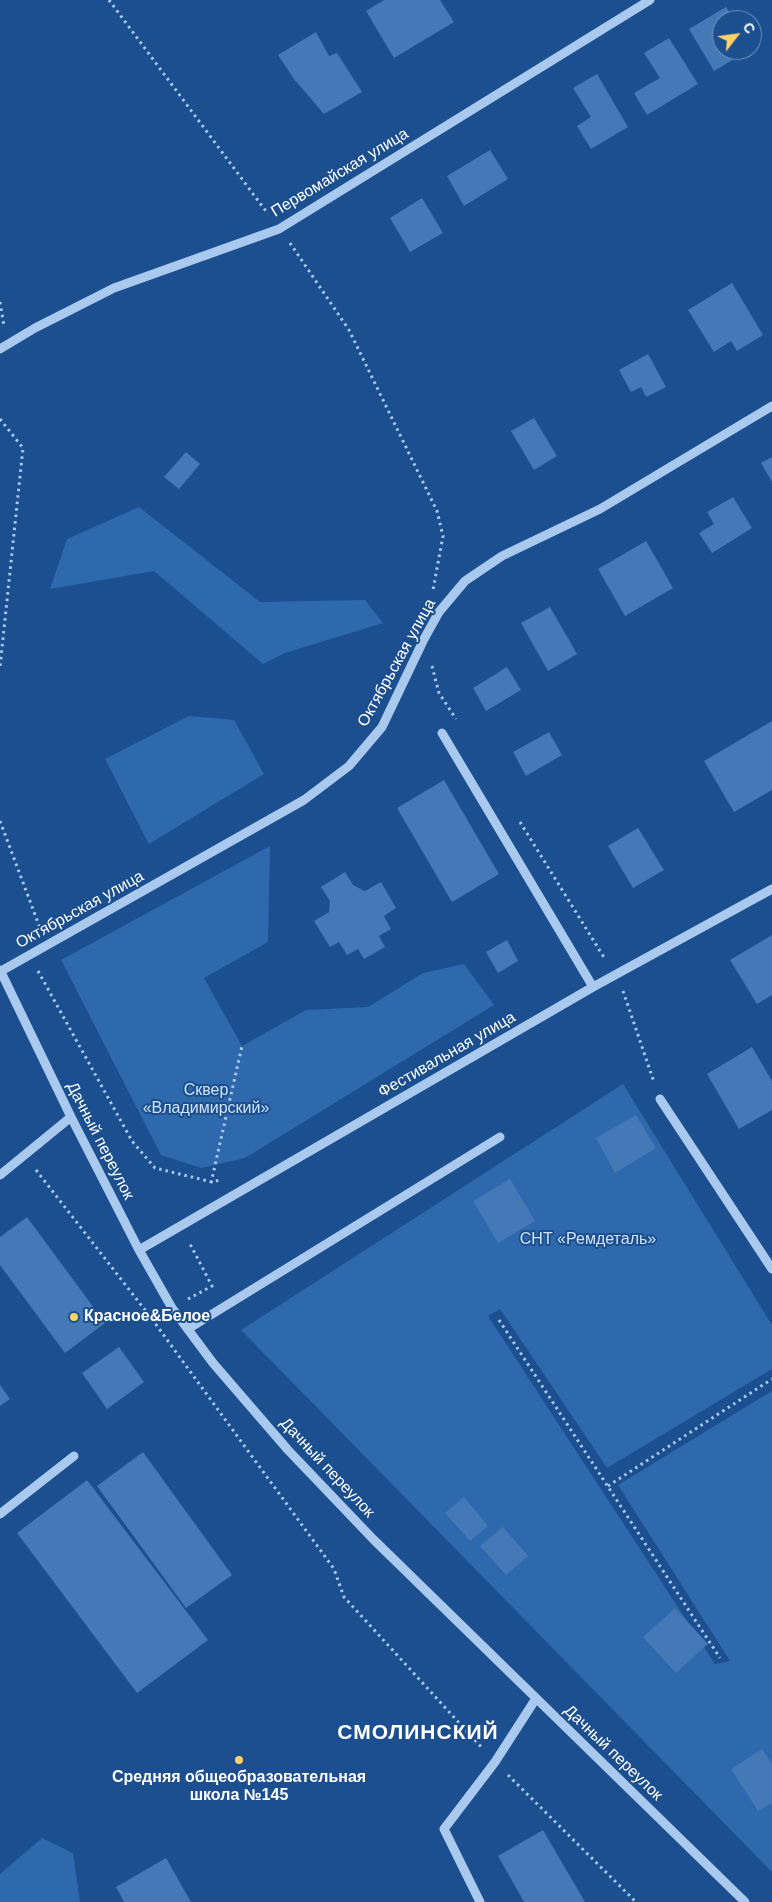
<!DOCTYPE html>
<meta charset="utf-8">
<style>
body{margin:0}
#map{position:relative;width:772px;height:1902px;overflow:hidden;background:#1b4f8f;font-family:Arial,sans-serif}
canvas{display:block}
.north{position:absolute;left:712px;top:10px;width:50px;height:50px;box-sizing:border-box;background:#1b4f8f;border:1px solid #7695bc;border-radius:50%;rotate:60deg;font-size:14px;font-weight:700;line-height:20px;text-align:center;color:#fff}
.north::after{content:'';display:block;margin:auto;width:18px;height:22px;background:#ffd166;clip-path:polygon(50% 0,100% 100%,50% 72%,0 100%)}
</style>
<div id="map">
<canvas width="772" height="1902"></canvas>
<div class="north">С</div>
</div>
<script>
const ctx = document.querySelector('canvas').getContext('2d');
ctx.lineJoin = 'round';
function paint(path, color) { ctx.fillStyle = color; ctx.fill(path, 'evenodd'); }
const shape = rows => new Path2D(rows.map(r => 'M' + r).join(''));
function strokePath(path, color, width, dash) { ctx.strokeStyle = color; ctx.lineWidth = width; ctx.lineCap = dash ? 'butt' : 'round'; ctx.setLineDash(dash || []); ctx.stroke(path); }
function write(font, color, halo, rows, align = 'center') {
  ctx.font = font + ' Arial,sans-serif'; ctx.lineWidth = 4; ctx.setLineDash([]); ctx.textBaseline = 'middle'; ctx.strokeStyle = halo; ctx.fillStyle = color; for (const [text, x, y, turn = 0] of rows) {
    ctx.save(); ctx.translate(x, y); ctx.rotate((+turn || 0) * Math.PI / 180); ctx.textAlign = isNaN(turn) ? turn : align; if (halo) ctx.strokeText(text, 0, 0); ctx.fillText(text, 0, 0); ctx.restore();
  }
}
const green = shape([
 [139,507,260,602,365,600,383,623,285,653,263,664,154,571,50,589,67,539],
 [189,716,234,720,264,774,149,844,105,759],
 [270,846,268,942,204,978,242,1046,306,1010,368,1007,423,973,464,964,494,1005,245,1158,201,1168,161,1155,61,960],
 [623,1084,772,1325,772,1369,607,1468,500,1309,488,1316,715,1664,730,1661,618,1485,772,1391,772,1871,771,1871,241,1330],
 [42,1838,73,1853,80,1902,0,1902,0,1874]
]);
const building = shape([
 [384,0,440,0,454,22,394,58,366,11],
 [726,7,734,20,722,20,722,50,749,50,714,71,689,29],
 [316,32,329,56,337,53,362,92,324,114,294,79,278,55],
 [669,38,698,84,647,115,634,93,660,78,644,53],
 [597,74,628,127,591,149,577,126,591,117,573,88],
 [490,150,508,179,464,206,447,176],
 [422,198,443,233,410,252,390,218],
 [732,283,763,335,737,351,731,341,714,352,688,310],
 [648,354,666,387,646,397,641,387,631,392,619,370],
 [534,418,557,456,534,470,511,431],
 [186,452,200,464,179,489,164,477],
 [772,457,772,482,761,463],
 [733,497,752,528,712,553,699,533,714,524,707,512],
 [646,541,673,588,625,616,598,569],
 [550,607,577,654,548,671,521,623],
 [507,667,521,690,486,711,473,688],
 [772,721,772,790,734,812,704,761],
 [549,732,562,755,526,776,513,752],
 [444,780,499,874,452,902,397,808],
 [638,828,664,870,633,888,608,846],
 [345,872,353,885,365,891,381,882,396,908,384,916,391,929,379,936,385,947,364,959,358,949,347,955,339,942,330,947,314,921,329,912,330,901,321,887],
 [772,935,772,995,757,1004,730,960],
 [507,940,518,961,498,973,486,952],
 [752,1047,772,1081,772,1110,739,1129,707,1074],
 [636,1115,656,1148,615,1173,596,1138],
 [510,1179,535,1221,498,1243,473,1201],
 [27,1217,105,1323,65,1353,0,1265,0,1237],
 [119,1347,144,1382,107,1409,82,1373],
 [0,1385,10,1399,0,1406],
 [143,1452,232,1575,186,1608,97,1486],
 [87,1480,208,1640,137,1693,17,1533],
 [464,1497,488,1526,470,1541,445,1513],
 [503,1527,528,1556,506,1575,480,1546],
 [675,1608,708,1644,676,1673,643,1637],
 [762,1749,772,1764,772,1803,758,1811,731,1769],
 [543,1830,585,1902,524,1902,498,1856],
 [166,1858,191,1902,124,1902,116,1887]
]);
const path = shape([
 [109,0,268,214],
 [290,243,349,330,437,511,443,536,433,590],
 [0,302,4,326],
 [0,419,23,448,0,667],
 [432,666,439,693,456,719],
 [0,821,40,928],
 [520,822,605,959],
 [38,971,132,1141,155,1168,212,1182,220,1180],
 [623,991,654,1082],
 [36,1170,152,1319,334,1569,344,1597,483,1749],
 [211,1183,242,1046],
 [188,1299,212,1286,189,1242],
 [499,1320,720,1658],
 [608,1486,772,1379],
 [508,1775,636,1902]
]);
const minor = shape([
 [0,349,35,328,114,288,279,229,650,0],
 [442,733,593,987],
 [0,970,71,1117,139,1250,172,1308,213,1363,288,1450,373,1539,745,1902],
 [1,971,304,800,349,766,382,727,424,639,439,612,465,581,502,556,600,509,772,406],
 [660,1099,772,1269],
 [0,1175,71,1117],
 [139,1250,593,987,772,889],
 [188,1329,500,1137],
 [0,1514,74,1456],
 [480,1902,444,1829,495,1762,535,1700]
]);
const markers = [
 [74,1317,5,"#ffd166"],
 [239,1760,5,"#ffd166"]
];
const streetNames = [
 ["Первомайская улица",340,173,-31],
 ["Октябрьская улица",397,663,-61],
 ["Октябрьская улица",80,910,-29],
 ["Фестивальная улица",447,1055,-30],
 ["Дачный переулок",100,1141,63],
 ["Дачный переулок",327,1468,47],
 ["Дачный переулок",613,1753,44]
];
const parkNames = [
 ["Сквер",206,1091],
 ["«Владимирский»",206,1109],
 ["СНТ «Ремдеталь»",588,1240]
];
const poiNames = [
 ["Красное&Белое",84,1317],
 ["Средняя общеобразовательная",239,1778,"center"],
 ["школа №145",239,1796,"center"]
];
const districtNames = [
 ["СМОЛИНСКИЙ",418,1733]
];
paint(green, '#2e69ad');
paint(building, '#4478b7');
strokePath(path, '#a9c9ee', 3, [2.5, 4]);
strokePath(minor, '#a9c9ee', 9);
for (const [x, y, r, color] of markers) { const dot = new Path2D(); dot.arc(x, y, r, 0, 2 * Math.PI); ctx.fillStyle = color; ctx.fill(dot); strokePath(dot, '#1b4f8f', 2); }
write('16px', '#fff', '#1b4f8f', streetNames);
write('16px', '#cfe3fa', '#1b4f8f', parkNames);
write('bold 16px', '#fff', '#1b4f8f', poiNames, 'left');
ctx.letterSpacing = '1px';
write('bold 21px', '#fff', '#1b4f8f', districtNames);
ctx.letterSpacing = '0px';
</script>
